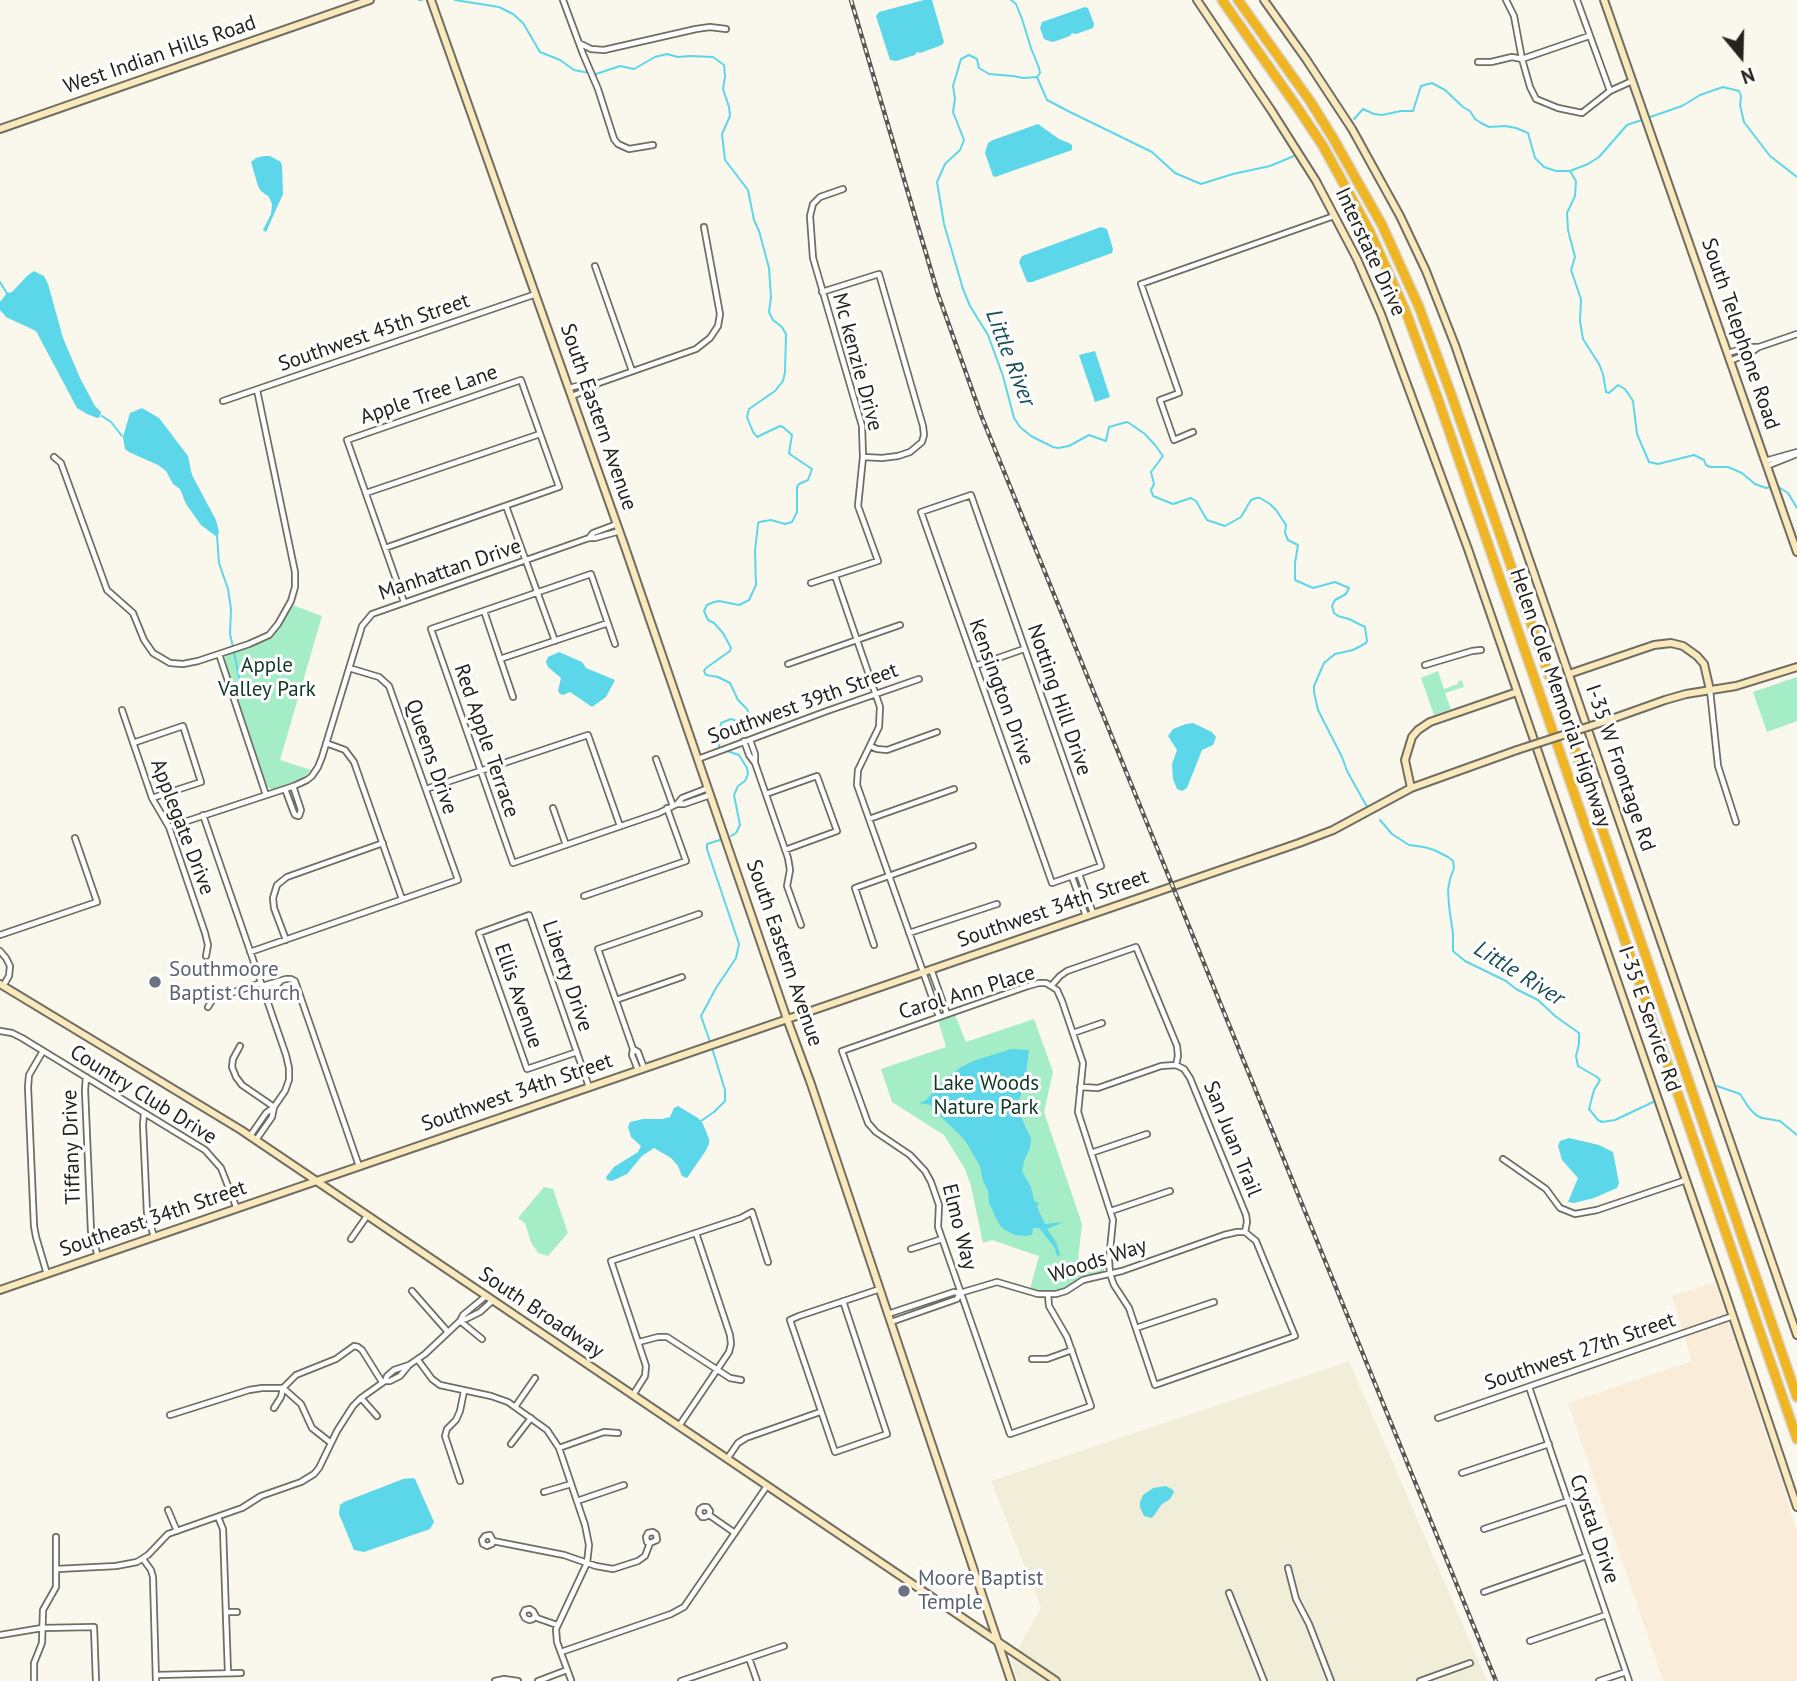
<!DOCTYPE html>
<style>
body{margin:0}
#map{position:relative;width:1797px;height:1681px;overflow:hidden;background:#faf8ec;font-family:"PT Sans",sans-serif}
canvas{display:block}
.north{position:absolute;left:1706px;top:21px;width:70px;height:70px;-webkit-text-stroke:5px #fff;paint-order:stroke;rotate:161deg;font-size:19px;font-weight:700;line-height:28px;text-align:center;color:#24231f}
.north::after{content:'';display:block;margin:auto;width:24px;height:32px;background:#24231f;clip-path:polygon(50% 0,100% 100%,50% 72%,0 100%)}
</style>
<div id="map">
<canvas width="1797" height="1681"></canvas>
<div class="north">N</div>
</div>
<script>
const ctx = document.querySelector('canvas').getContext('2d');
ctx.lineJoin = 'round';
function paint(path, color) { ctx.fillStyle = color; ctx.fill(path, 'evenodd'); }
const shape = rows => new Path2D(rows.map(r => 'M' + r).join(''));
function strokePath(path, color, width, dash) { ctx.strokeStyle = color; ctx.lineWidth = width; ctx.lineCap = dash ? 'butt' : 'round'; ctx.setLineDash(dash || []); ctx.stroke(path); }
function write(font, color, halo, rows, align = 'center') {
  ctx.font = font + ' "PT Sans",sans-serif'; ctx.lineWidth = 6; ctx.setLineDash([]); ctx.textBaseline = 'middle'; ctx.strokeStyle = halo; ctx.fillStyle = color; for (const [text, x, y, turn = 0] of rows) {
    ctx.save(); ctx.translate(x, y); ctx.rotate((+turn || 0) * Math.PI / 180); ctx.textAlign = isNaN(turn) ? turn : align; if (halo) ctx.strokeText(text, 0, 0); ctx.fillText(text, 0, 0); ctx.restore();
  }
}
const commercial = shape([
 [1715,1282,1783,1484,1797,1533,1797,1681,1663,1681,1568,1403,1692,1361,1672,1296]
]);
const built = shape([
 [1349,1361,1487,1681,1018,1681,1011,1661,1041,1608,991,1481]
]);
const green = shape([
 [292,605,322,616,280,760,311,770,303,778,272,790,267,786,226,665,225,657,227,654,266,641,279,629],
 [1438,671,1444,689,1458,684,1458,682,1462,680,1464,687,1445,693,1451,709,1434,715,1421,678],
 [1797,677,1797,721,1767,732,1753,692],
 [955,1015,966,1042,1034,1019,1053,1072,1044,1112,1082,1224,1078,1260,1106,1263,1104,1271,1086,1275,1064,1289,1053,1291,1042,1292,1030,1289,1039,1256,992,1240,983,1243,971,1186,965,1169,944,1135,892,1102,881,1069,946,1047,938,1020],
 [544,1187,553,1189,568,1233,548,1256,538,1253,531,1242,525,1223,518,1218]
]);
const water = shape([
 [924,0,932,0,944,42,942,45,920,53,917,52,915,55,896,61,890,60,876,16,879,12],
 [1085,7,1088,8,1094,24,1093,28,1076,34,1072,33,1070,36,1056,41,1052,42,1044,39,1040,28,1042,22],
 [1038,124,1059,139,1069,143,1072,145,1072,150,995,177,993,176,985,153,988,143,993,140],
 [264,156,270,156,281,162,282,166,283,194,266,232,263,230,271,214,272,204,269,197,261,191,258,186,251,162,256,158],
 [1101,227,1107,229,1113,249,1112,253,1032,282,1027,282,1019,262,1022,256],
 [34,271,44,276,48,284,63,338,80,378,95,406,101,412,100,417,97,418,87,414,77,408,36,331,6,317,0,310,0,302,7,293,12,292,28,275],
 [1095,351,1110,397,1095,402,1079,355],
 [142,408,159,418,188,456,192,475,216,520,219,532,217,537,201,525,186,504,180,489,173,484,166,471,158,465,129,452,125,449,123,437,130,413],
 [559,652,582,662,586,668,615,680,606,697,592,707,570,692,563,695,560,694,558,691,561,678,548,667,546,662,548,657],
 [1193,723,1212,732,1216,737,1213,745,1202,750,1187,788,1182,791,1177,789,1173,779,1172,764,1177,750,1168,736,1173,729,1186,724],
 [1011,1049,1029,1050,1025,1082,1032,1087,1024,1088,1016,1107,1031,1138,1030,1148,1024,1161,1022,1171,1031,1187,1034,1201,1039,1203,1037,1207,1045,1224,1064,1222,1047,1229,1056,1242,1060,1254,1059,1257,1056,1254,1055,1248,1039,1228,1033,1228,1032,1235,1026,1236,1015,1235,1003,1229,999,1224,989,1203,988,1191,983,1181,980,1166,964,1139,935,1111,931,1105,919,1103,926,1100,941,1084,961,1067,976,1060],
 [678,1106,698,1118,703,1124,709,1139,709,1144,705,1152,687,1178,682,1176,678,1166,671,1158,654,1148,642,1156,627,1174,612,1181,607,1180,606,1177,614,1167,638,1152,641,1146,631,1137,628,1127,630,1122,643,1119,662,1119,670,1117,674,1108],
 [1569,1138,1599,1145,1613,1152,1619,1183,1617,1188,1594,1198,1574,1203,1568,1202,1578,1178,1562,1160,1558,1146,1560,1141],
 [413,1478,415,1479,434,1522,430,1529,364,1552,354,1550,339,1514,340,1505,344,1502,403,1479],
 [1166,1486,1173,1490,1174,1492,1170,1499,1162,1504,1152,1518,1144,1516,1140,1507,1140,1502,1143,1495,1153,1488]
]);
const stream = shape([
 [419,0,422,0],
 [455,0,499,7,513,14,523,23,540,52,560,60,574,70,584,72,596,74,620,66,634,69,655,57,667,54,678,57,690,56,713,57,724,65,725,76,723,89,729,107,730,116,722,134,725,160,748,190,754,220,759,231,769,268,771,297,769,312,773,320,782,327,786,334,785,372,783,381,775,391,749,409,747,417,753,432,757,437,780,426,783,427,792,435,789,453,791,455,812,469,808,480,799,484,797,487,797,512,792,522,785,524,771,520,759,522,758,524,755,551,756,585,749,600,739,605,719,601,714,602,707,605,704,611,708,620,714,623,723,633,731,648,730,651,706,668,704,671,706,675,718,677,730,683,738,700,747,709,749,714,747,718,739,722,731,719,721,723,719,748,721,749],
 [1011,0,1016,4,1022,19,1031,48,1039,68,1040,73,1037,77,1047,100,1070,112,1152,152,1175,173,1201,184,1233,174,1270,166,1294,156],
 [1037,77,1023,78,1013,76,989,74,979,68,977,59,969,55,961,59,953,86,955,99,953,112,964,140,960,150,945,164,937,182,944,224,963,289,970,306,988,335,1003,376,1014,418,1020,427,1031,436,1053,447,1058,448,1069,446,1089,435,1106,441,1109,427,1127,422,1129,423,1145,434,1155,445,1163,456,1151,472,1154,484,1151,490,1153,496,1173,504,1191,498,1196,501,1207,520,1225,526,1241,517,1251,500,1256,498,1260,498,1270,504,1276,510,1286,525,1285,533,1288,540,1298,545,1295,563,1295,580,1313,588,1335,582,1349,588,1346,594,1335,600,1332,606,1334,613,1338,616,1349,619,1365,627,1367,641,1366,643,1353,650,1335,654,1324,663,1314,686,1314,692,1318,710,1342,757,1347,771,1366,805,1371,808],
 [1354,119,1363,109,1374,114,1382,115,1401,111,1413,111,1421,86,1432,83,1445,90,1463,107,1470,111,1475,119,1481,123,1489,127,1505,126,1516,128,1528,133,1535,158,1544,167,1556,171,1570,171,1588,164,1599,157,1627,125,1682,106,1700,95,1723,87,1739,91,1741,96,1740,105,1744,122,1770,156,1797,177],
 [1570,171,1576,181,1575,196,1567,213,1568,230,1575,257,1571,270,1581,299,1580,321,1583,339,1599,364,1603,374,1606,392,1609,393,1618,385,1625,389,1633,401,1637,434,1649,462,1658,464,1694,455,1704,460,1706,465,1710,467,1728,467,1742,473,1755,484,1766,488,1771,487],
 [0,282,8,295],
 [102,416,111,422,122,436],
 [1777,486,1788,493,1797,508],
 [217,536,219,563,228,589,231,609,230,634,233,647],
 [234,652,241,687,241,696],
 [727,751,739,755,747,768,748,774,745,781,738,786,734,795,740,825,736,833,731,836],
 [1380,820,1392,834,1409,845,1424,847,1434,850,1448,857,1453,861,1454,868,1450,879,1448,890,1449,906,1453,934,1453,951,1465,961,1506,981,1516,989,1538,1000,1555,1016,1579,1033,1579,1044,1576,1056,1578,1066,1597,1077,1600,1080,1594,1090,1589,1109,1598,1120,1602,1122,1615,1120,1653,1102],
 [710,1042,701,1016,716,988,736,958,739,944,707,849,707,844,720,840],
 [1717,1086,1740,1094,1749,1108,1756,1115,1762,1118,1780,1121,1797,1135],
 [701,1121,714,1112,725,1101,725,1090,712,1048]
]);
const street = shape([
 [563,0,583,54,598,89,614,139,618,144,629,149,653,145],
 [1506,0,1514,16,1522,59,1530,87,1536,99,1558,108,1582,113,1610,91,1632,81],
 [1577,0,1610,91],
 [579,43,591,49,604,50,696,29,710,27,726,29],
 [1478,62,1491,62,1512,57,1522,59,1589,36],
 [595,266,632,371],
 [822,292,879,274,923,426,924,435,922,442,910,452,898,456,882,458,863,457],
 [1728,353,1748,347,1758,347],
 [1730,361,1753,351,1759,347,1797,334],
 [569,388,588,383,598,383],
 [572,396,590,389,599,383,696,349,710,338,718,326,720,314,704,227],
 [223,401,536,294],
 [1193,432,1174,440,1160,400,1179,393,1141,284,1334,216],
 [54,457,61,463,107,590,133,613,144,640,153,653,170,663,183,664,198,661,249,644,269,635,278,624,291,601,295,587,295,572,257,390],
 [1765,461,1797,452],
 [1767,466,1797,454],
 [366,493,540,434],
 [971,495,1101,866,1052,883,921,512,971,495],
 [506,506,555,641],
 [589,538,593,533,617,524],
 [385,548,559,487,521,380,347,440,404,602],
 [835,576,880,707,879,727,858,770,857,785,939,1017],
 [811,583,878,561,858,506,863,457,862,426,813,258,810,216,813,204,820,197,843,189],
 [484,611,513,697],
 [615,644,591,574,431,629,513,863,659,813,677,804,682,798,708,788],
 [219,654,266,795],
 [500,659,608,623],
 [788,664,900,625],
 [1425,665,1472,651,1481,650],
 [975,666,1024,649],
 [1710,690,1718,766,1736,822],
 [122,710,152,798,169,827,205,933,208,945,206,956],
 [750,740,755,754,755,762],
 [744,741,749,755,755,763,788,858,790,870,787,886,801,925],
 [133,743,183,726,201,782,152,798],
 [326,743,345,750,354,762,402,899],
 [870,746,877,749,887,750,937,732],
 [656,759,673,806],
 [698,759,827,711,919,679],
 [285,789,294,813,295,815,299,816,301,810,293,786],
 [426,789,588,735,620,826],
 [766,794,817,776,837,831,785,850],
 [677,804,684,804,710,795],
 [553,808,566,845],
 [203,815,286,1055,289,1068,289,1080,285,1091,274,1107,272,1117,256,1140],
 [869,819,954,789],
 [169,827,294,786,307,780,312,776,318,767,322,757,362,626,372,614,589,538,595,538,620,531],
 [1079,874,1093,913],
 [1072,877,1086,916],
 [584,896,686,861,667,808],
 [909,933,997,904],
 [0,935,97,902,75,838],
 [286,940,274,908,273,898,277,885,287,877,383,843],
 [874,945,855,888,973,846],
 [0,951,6,958,10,966,9,976,3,986],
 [250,952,458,880,389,686,379,677,349,668],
 [931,969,947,1014],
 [262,986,286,979,291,979,295,981,359,1166],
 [1051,986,1057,990,1062,1001,1083,1063,1078,1112,1113,1220,1109,1260,1110,1274,1114,1285,1129,1308,1155,1385,1295,1336,1256,1241,1245,1232],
 [1051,986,1060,976,1067,971,1136,947,1177,1046,1178,1056,1176,1065,1184,1069,1190,1078,1246,1215,1247,1222,1245,1232],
 [264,991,275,987,280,982],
 [616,1000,682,977],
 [208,1007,213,999,261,983],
 [0,1031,12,1033,22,1038,205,1150,221,1168,237,1209],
 [1073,1033,1102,1023],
 [240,1046,233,1059,232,1067,236,1077,242,1085,274,1107],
 [633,1049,638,1052,644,1068],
 [43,1051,29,1075,28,1087,34,1226,36,1237,47,1274],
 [577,1052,527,1069,479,933,529,915,589,1087],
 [638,1070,632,1055,633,1049,598,949,699,914],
 [86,1077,85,1090,91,1231,98,1257],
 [1080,1087,1098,1088,1161,1066,1176,1065],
 [144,1113,143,1125,147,1213,154,1237],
 [250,1136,266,1113,274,1107],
 [1091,1153,1147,1134],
 [1503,1159,1546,1189,1560,1208,1575,1214,1597,1210,1686,1180],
 [1111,1211,1170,1191],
 [351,1239,367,1216],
 [911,1249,942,1239],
 [412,1291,448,1332],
 [960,1293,997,1282,1038,1294,1056,1294,1066,1291,1083,1280,1091,1278,1122,1271,1224,1235,1237,1232,1245,1232],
 [1048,1295,1049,1306,1067,1337,1091,1406,1010,1434,938,1227,939,1205,931,1182,925,1171,910,1155,876,1132,868,1123,842,1051,1028,986,1039,983,1046,983,1051,986],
 [843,1301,887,1434,835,1452,790,1320,799,1316,880,1289],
 [888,1314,954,1292,960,1293,957,1299,891,1322],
 [461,1319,466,1319,480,1312,492,1301],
 [460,1321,482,1339],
 [1136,1328,1214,1302],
 [639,1342,658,1337,667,1337,730,1378,741,1380],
 [1032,1359,1047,1359,1072,1350],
 [418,1360,432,1379,440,1385,491,1396,508,1402,547,1430,559,1448,585,1525,589,1545,587,1563,556,1629,557,1642,571,1680],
 [409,1365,394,1370,387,1376,385,1381,390,1381,400,1376,409,1365,425,1354,460,1321,463,1315,486,1296],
 [1529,1387,1629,1681],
 [633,1395,645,1376,646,1366,611,1261,741,1218,752,1212,768,1262],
 [361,1398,377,1416],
 [515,1407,535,1378],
 [274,1408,281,1397,283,1388,301,1404,312,1428,331,1443],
 [170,1415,249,1390,262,1388,283,1388,296,1375,336,1359,354,1346,358,1347,362,1350,382,1382],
 [1438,1418,1733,1316],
 [679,1426,729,1352,731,1344,730,1335,696,1233],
 [511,1444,531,1418],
 [559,1448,604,1432,618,1433],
 [727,1459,738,1443,746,1438,820,1412],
 [1462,1473,1549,1444],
 [460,1481,445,1436,447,1429,456,1420,460,1411,464,1391],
 [544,1492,571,1484],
 [577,1501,624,1485],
 [168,1510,177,1531],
 [709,1515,705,1517,702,1517,699,1513,700,1509,703,1507,707,1507,710,1511,709,1515,735,1533],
 [218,1517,223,1529,228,1673],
 [1484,1529,1568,1501],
 [493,1541,492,1544,487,1546,483,1544,482,1540,485,1536,490,1535,493,1541,564,1555,596,1566,613,1569,638,1561,645,1556,650,1543,657,1540,656,1534,653,1532,648,1533,646,1537,647,1542,650,1543],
 [143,1559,151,1570,153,1577,156,1681],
 [1288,1568,1296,1599,1309,1624,1331,1681],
 [57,1569,116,1566,137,1562,148,1555,168,1534,242,1508,261,1496,301,1482,314,1474,319,1468,337,1431,353,1406,361,1398,385,1381],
 [1484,1592,1587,1556],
 [1229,1593,1264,1681],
 [226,1612,237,1612],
 [535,1616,533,1619,529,1620,525,1618,523,1614,525,1610,530,1609,533,1611,537,1618,557,1625],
 [0,1635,42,1628,94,1627,96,1681],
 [1530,1641,1606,1615],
 [561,1652,671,1614,684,1607,767,1486],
 [749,1658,757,1681],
 [156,1675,241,1673],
 [34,1681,34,1663,42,1643,43,1610,56,1587,56,1537],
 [495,1681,504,1679,518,1681],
 [538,1681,567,1670],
 [681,1681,784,1646],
 [1420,1681,1470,1663],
 [1599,1681,1626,1672]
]);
const secondary = shape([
 [431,0,626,550,787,1019,811,1084,1011,1681],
 [1197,0,1271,110,1316,181,1357,259,1381,314,1468,549,1725,1293,1797,1507],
 [1264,0,1306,59,1352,129,1400,216,1426,271,1455,345,1797,1335],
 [1604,0,1797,552],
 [0,129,370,0],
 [1569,674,1654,645,1671,643,1683,646,1697,656,1704,664,1710,690],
 [1606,721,1665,700,1686,694,1736,686,1797,667],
 [1411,788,1405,760,1412,737,1418,730,1430,722,1517,692],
 [0,984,241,1130,1056,1681],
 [0,1290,1299,843,1333,830,1411,788,1517,750]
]);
const highway = shape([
 [1222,0,1297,107,1323,146,1370,232,1406,312,1438,399,1797,1439],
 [1238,0,1310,101,1333,138,1382,225,1419,307,1451,394,1573,744,1797,1397]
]);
const rail = shape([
 [851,0,938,294,981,415,1496,1681]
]);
const secondaryBridge = shape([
 [1517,750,1606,721]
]);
const markers = [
 [155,982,7,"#6b7280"],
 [904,1591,7,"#6b7280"]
];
const streetNames = [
 ["West Indian Hills Road",160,55,-19],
 ["Interstate Drive",1370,252,65],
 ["Southwest 45th Street",374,333,-19],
 ["South Telephone Road",1740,334,71],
 ["Mc kenzie Drive",857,362,75],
 ["Apple Tree Lane",429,395,-19],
 ["South Eastern Avenue",598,417,71],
 ["Manhattan Drive",450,570,-19],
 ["Kensington Drive",1001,692,70],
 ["Helen Cole Memorial Highway",1560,698,71],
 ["Notting Hill Drive",1059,700,71],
 ["Southwest 39th Street",803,704,-20],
 ["Red Apple Terrace",486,741,71],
 ["Queens Drive",431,757,71],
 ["I-35 W Frontage Rd",1620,768,71],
 ["Applegate Drive",182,827,69],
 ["Southwest 34th Street",1053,909,-19],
 ["South Eastern Avenue",784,953,71],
 ["Liberty Drive",567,976,71],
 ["Carol Ann Place",967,993,-17],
 ["Ellis Avenue",518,996,71],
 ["I-35 E Service Rd",1649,1019,71],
 ["Southwest 34th Street",517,1093,-19],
 ["Country Club Drive",143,1095,32],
 ["San Juan Trail",1232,1139,68],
 ["Tiffany Drive",72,1147,-92],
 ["Southeast 34th Street",153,1219,-19],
 ["Elmo Way",959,1227,76],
 ["Woods Way",1098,1261,-18],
 ["South Broadway",541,1313,34],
 ["Southwest 27th Street",1580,1352,-19],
 ["Crystal Drive",1594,1529,71]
];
const parkNames = [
 ["Apple",267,666],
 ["Valley Park",267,690],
 ["Lake Woods",986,1084],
 ["Nature Park",986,1108]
];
const worshipNames = [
 ["Southmoore",169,970],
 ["Baptist Church",169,994],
 ["Moore Baptist",918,1579],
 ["Temple",918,1603]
];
const waterNames = [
 ["Little River",1010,358,69],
 ["Little River",1519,974,32]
];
paint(commercial, '#f9ecd8');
paint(built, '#f0edd9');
paint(green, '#a5edc6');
paint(water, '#5cd6e9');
strokePath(stream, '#5cd6e9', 2);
strokePath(street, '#706e63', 8);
strokePath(secondary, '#706e63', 10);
strokePath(highway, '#d8d7d7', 12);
strokePath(street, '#fff', 4.5);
strokePath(secondary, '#fae9bd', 6);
strokePath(highway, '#f0b522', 9);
strokePath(rail, '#585751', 4.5);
strokePath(rail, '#fff', 2, [5]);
strokePath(secondaryBridge, '#706e63', 10, []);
strokePath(secondaryBridge, '#fae9bd', 6);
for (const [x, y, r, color] of markers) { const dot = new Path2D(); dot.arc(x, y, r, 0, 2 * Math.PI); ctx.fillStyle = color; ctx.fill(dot); strokePath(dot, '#fff', 2.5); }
write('21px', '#24231f', '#fff', streetNames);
write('21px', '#0e3724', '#fff', parkNames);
write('21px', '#5b616d', '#fff', worshipNames, 'left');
write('italic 23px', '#194f57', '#fff', waterNames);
</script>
